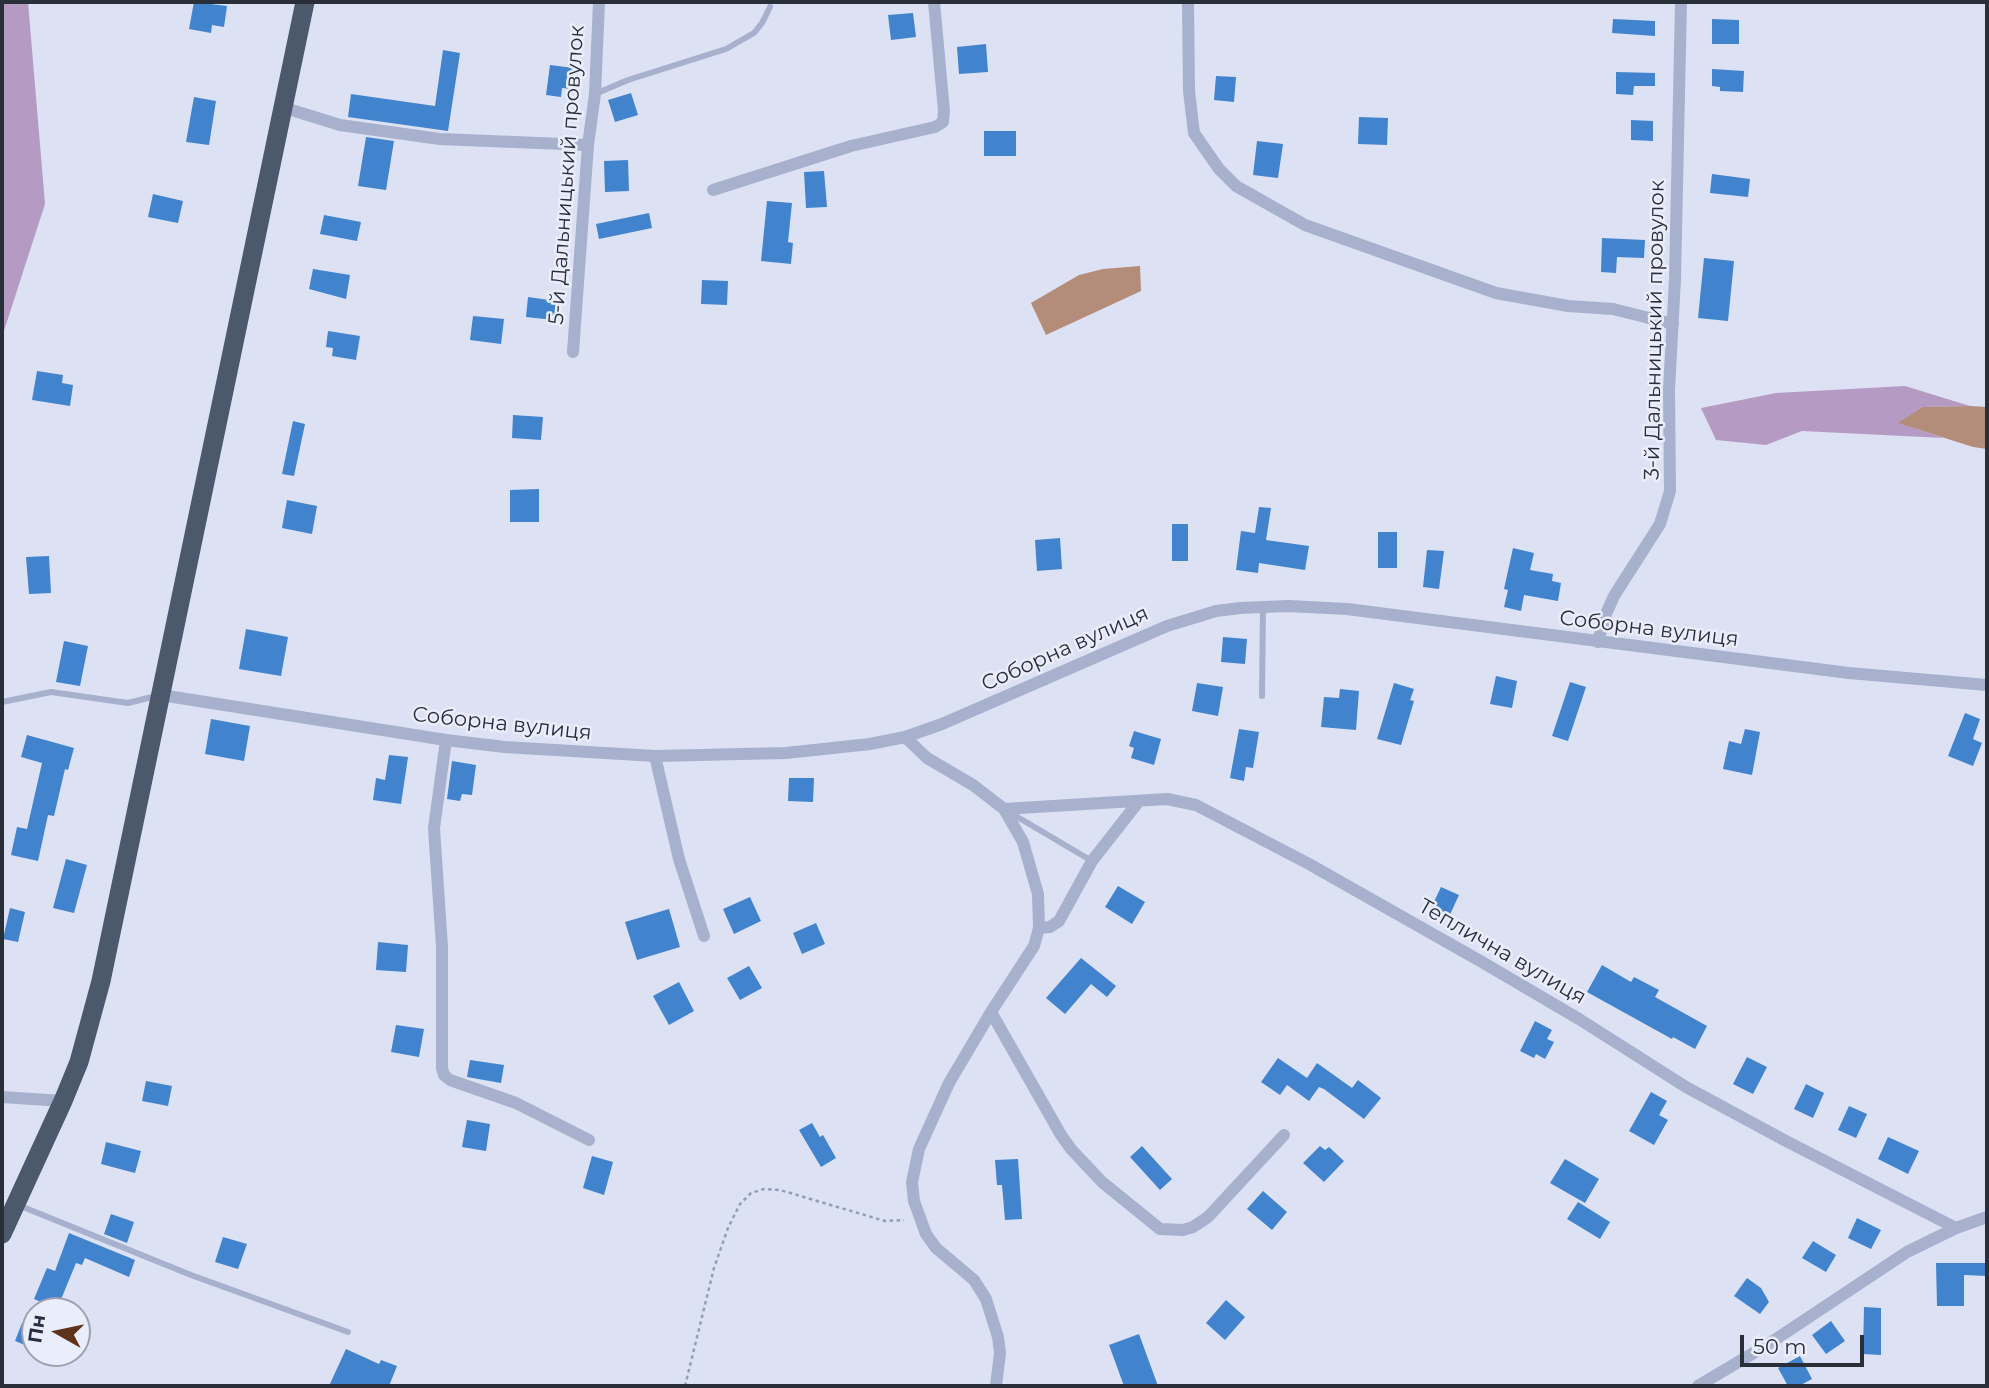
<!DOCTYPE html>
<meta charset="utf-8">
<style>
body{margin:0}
#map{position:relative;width:1989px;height:1388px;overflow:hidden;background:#dde1f4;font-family:Montserrat,sans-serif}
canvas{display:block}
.frame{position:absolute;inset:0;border:4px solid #282f39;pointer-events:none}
.north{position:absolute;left:21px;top:1297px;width:70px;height:70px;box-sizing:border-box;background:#eaedfb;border:2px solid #9ca1ad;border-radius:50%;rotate:279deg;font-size:19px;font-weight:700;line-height:28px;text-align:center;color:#282f39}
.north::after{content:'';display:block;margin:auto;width:24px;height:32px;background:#5e321b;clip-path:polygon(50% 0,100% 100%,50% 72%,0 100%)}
.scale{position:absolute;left:1740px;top:1335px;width:124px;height:32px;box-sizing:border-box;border:4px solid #282f39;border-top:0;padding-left:9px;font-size:21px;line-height:24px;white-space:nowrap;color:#282f39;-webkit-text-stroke:5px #eaedfb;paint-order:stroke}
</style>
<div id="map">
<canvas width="1989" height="1388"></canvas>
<div class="frame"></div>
<div class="north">Пн</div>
<div class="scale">50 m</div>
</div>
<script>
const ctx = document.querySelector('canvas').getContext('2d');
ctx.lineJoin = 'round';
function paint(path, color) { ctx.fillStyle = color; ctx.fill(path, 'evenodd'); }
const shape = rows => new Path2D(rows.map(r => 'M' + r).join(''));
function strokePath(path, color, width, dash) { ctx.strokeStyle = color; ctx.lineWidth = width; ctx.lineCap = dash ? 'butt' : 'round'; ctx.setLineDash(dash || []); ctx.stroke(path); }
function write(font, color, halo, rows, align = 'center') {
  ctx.font = font + ' Montserrat,sans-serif'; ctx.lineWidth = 5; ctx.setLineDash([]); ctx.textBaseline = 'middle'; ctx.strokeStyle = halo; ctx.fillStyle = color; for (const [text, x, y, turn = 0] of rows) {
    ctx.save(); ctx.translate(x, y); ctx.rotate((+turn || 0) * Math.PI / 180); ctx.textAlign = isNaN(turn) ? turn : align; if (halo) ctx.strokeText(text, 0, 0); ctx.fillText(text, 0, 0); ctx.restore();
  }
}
const green = shape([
 [2,2,28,2,45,204,2,337],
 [1905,386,1970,406,1922,407,1899,423,1944,438,1802,431,1766,445,1716,440,1701,408,1776,393]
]);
const water = shape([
 [1140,266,1141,291,1046,335,1031,303,1079,275,1103,269],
 [1970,406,1987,407,1987,449,1973,447,1898,423,1922,407]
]);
const building = shape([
 [194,2,227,6,224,27,212,25,211,33,189,29],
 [913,13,916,37,891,40,888,15],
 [1613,19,1655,21,1655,36,1612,33],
 [1712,19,1739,20,1739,44,1712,44],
 [986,44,988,72,959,74,957,47],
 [443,50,460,53,448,131,348,117,351,94,435,106],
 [550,65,574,68,572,89,562,88,561,97,546,95],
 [1712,69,1744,71,1743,92,1720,91,1720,87,1712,86],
 [1616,72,1655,73,1655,86,1634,86,1633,95,1616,94],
 [1216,76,1236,77,1234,102,1214,100],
 [631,93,638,115,615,122,608,100],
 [194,97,216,101,209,145,186,142],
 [1359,117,1388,118,1387,145,1358,144],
 [1631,120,1653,121,1653,141,1631,140],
 [984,131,1016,131,1016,156,984,156],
 [366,137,394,141,386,190,358,186],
 [1257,141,1283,144,1278,178,1253,175],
 [628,160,629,191,605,192,604,161],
 [824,171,827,207,806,208,804,172],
 [1712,174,1750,179,1748,197,1710,193],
 [153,194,183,201,178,223,148,217],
 [767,201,792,203,788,242,793,243,791,264,761,261],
 [649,213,652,228,599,239,596,224],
 [324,215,361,222,357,241,320,234],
 [1602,238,1645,240,1644,258,1617,257,1616,273,1601,272],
 [1704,258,1734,261,1728,321,1698,318],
 [313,269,350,275,346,299,309,289],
 [702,280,728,281,727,305,701,304],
 [528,297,556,301,554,320,526,317],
 [473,316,504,319,501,344,470,340],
 [328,331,360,336,356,360,332,356,333,348,326,347],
 [37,371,63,375,62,383,73,385,70,406,32,400],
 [513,415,543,417,541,440,512,438],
 [293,421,305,424,294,476,282,474],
 [539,489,539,522,510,522,510,490],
 [287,500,317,506,312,534,282,528],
 [1259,507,1271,508,1266,540,1309,546,1305,570,1259,563,1258,573,1236,570,1241,531,1255,533],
 [1172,524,1188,524,1188,561,1172,561],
 [1378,532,1397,532,1397,568,1378,568],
 [1060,538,1062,569,1037,571,1035,540],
 [1513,548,1534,553,1530,570,1553,574,1552,581,1561,583,1558,601,1524,595,1521,611,1504,607,1508,590,1504,589],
 [1427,550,1444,551,1439,589,1423,587],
 [49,556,51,593,29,594,26,557],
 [246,629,288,637,281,676,239,669],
 [1223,637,1247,639,1245,664,1221,662],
 [64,641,88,646,80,686,56,682],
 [1496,676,1517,681,1512,708,1490,704],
 [1570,682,1586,687,1568,741,1552,736],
 [1197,683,1223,687,1218,716,1192,711],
 [1394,683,1414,689,1410,700,1414,701,1401,745,1377,739],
 [1340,689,1359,691,1356,730,1321,727,1324,697,1339,698],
 [1965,713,1980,719,1973,739,1982,743,1973,766,1948,756],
 [211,719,250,726,244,761,205,754],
 [1239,729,1259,732,1253,768,1246,767,1244,781,1230,778],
 [1745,729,1760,732,1752,775,1723,769,1729,741,1741,744],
 [1134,731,1161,739,1154,765,1131,758,1134,748,1129,746],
 [27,735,74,748,68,770,65,769,54,816,48,815,38,861,11,855,17,827,27,829,42,763,21,757],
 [389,755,408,757,401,804,373,800,376,778,385,780],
 [452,761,476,765,472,795,462,794,460,801,447,799],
 [789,778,814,778,813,802,788,801],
 [66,859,87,865,74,913,53,908],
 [1118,886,1145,902,1132,924,1105,907],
 [1441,887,1459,895,1448,919,1430,910],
 [750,897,761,921,734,934,723,909],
 [10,908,25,912,18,942,3,939],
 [669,909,680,947,637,960,625,922],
 [816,923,825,944,802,954,793,933],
 [378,942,408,945,406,972,376,970],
 [1081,958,1116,986,1107,997,1091,984,1065,1014,1046,998],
 [1602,965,1631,982,1634,977,1659,990,1655,997,1707,1026,1695,1049,1673,1037,1672,1039,1587,992],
 [749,966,762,988,740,1000,727,978],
 [679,982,694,1011,669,1025,653,996],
 [1535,1021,1552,1030,1547,1039,1554,1042,1545,1059,1536,1054,1534,1058,1520,1051],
 [396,1025,424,1029,419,1057,391,1052],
 [1747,1057,1767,1067,1753,1094,1733,1084],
 [1278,1058,1307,1078,1317,1063,1352,1088,1358,1080,1381,1098,1364,1119,1324,1089,1319,1087,1309,1101,1287,1085,1280,1095,1261,1082],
 [470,1060,504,1065,501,1083,467,1077],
 [146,1081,172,1086,168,1106,142,1101],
 [1806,1084,1824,1093,1813,1118,1794,1109],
 [1651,1092,1667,1101,1659,1115,1668,1120,1654,1145,1629,1131],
 [1849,1106,1867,1114,1856,1138,1838,1130],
 [467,1120,490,1124,486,1151,462,1147],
 [812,1123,820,1137,823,1135,836,1158,821,1167,799,1130],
 [1888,1137,1919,1151,1908,1174,1878,1159],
 [106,1142,141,1151,135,1173,101,1164],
 [1142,1146,1172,1179,1160,1190,1130,1157],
 [1320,1146,1325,1150,1329,1147,1344,1161,1324,1182,1303,1163],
 [592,1156,613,1162,604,1195,583,1188],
 [1018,1159,1022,1219,1005,1220,1002,1185,997,1185,995,1160],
 [1565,1159,1599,1179,1585,1203,1550,1183],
 [1263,1191,1287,1212,1272,1230,1247,1209],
 [1578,1202,1610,1222,1600,1239,1567,1219],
 [111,1214,134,1222,127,1243,104,1234],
 [1857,1218,1881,1230,1871,1249,1848,1238],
 [69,1233,135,1260,129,1277,85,1258,82,1265,76,1263,57,1309,34,1299,47,1268,55,1271],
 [223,1237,247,1244,238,1269,215,1262],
 [1813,1241,1836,1255,1826,1272,1802,1258],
 [1936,1263,1987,1263,1987,1276,1964,1275,1964,1306,1937,1306],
 [1747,1278,1761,1288,1769,1302,1760,1314,1734,1296],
 [1226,1300,1245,1317,1225,1340,1206,1323],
 [1864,1307,1881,1308,1881,1355,1863,1354],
 [1831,1321,1845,1341,1826,1354,1812,1335],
 [22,1323,35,1328,35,1349,15,1341],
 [1139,1334,1158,1386,1124,1386,1109,1345],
 [346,1349,379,1364,381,1360,397,1366,389,1386,329,1386],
 [1800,1356,1812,1379,1799,1386,1788,1386,1778,1368]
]);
const path = shape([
 [685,1386,714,1268,728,1228,740,1204,751,1193,764,1189,780,1190,885,1221,904,1220]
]);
const service = shape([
 [595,94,628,80,726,49,754,33,762,23,770,7],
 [1262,696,1263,606],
 [2,702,51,692,128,703,156,696],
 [1009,812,1092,861],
 [18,1205,191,1275,348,1332]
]);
const minor = shape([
 [1188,2,1189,91,1194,133,1219,169,1236,186,1305,225,1496,293,1568,306,1613,309,1673,324],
 [282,107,340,125,440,139,588,145],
 [713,190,851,146,935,127,943,122,944,111,934,2],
 [573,352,588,145,595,94,599,2],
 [1598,642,1606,614,1614,596,1660,524,1670,491,1669,390,1675,279,1681,2],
 [161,695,446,740,505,747,655,756,786,753,870,744,905,737,942,724,1167,626,1216,611,1240,608,1288,606,1347,609,1849,673,1987,685],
 [905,737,927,758,973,785,1004,809,1023,842,1038,894,1039,928,1034,946,991,1012,949,1083,919,1149,912,1182,914,1201,926,1234,936,1248,974,1280,986,1299,998,1337,1000,1353,996,1386],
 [446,740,434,828,442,947,442,1068,444,1075,450,1080,516,1103,589,1140],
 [655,756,679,859,704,936],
 [1004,809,1167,799,1196,805,1309,864,1482,962,1579,1019,1686,1087,1786,1141,1956,1228],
 [1039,928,1050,927,1059,921,1092,861,1139,801],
 [991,1012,1061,1135,1071,1149,1102,1182,1160,1229,1183,1230,1193,1227,1208,1217,1284,1135],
 [2,1097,63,1101],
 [1698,1386,1767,1345,1907,1252,1956,1228,1987,1217]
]);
const trunk = shape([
 [2,1234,63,1101,79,1062,101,981,305,2]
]);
const streetNames = [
 ["5-й Дальницький провулок",567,175,-86],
 ["3-й Дальницький провулок",1655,330,-89],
 ["Соборна вулиця",1649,629,7],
 ["Соборна вулиця",1065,649,-24],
 ["Соборна вулиця",502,724,6],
 ["Теплична вулиця",1502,952,30]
];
paint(green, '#b59bc4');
paint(water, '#b38c7a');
paint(building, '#4184cd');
strokePath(path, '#929db9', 2.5, [3.5, 3.5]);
strokePath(service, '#a7b1cd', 6);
strokePath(minor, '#a7b1cd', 12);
strokePath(trunk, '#4c586c', 19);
write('21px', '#282f39', '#eaedfb', streetNames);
</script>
